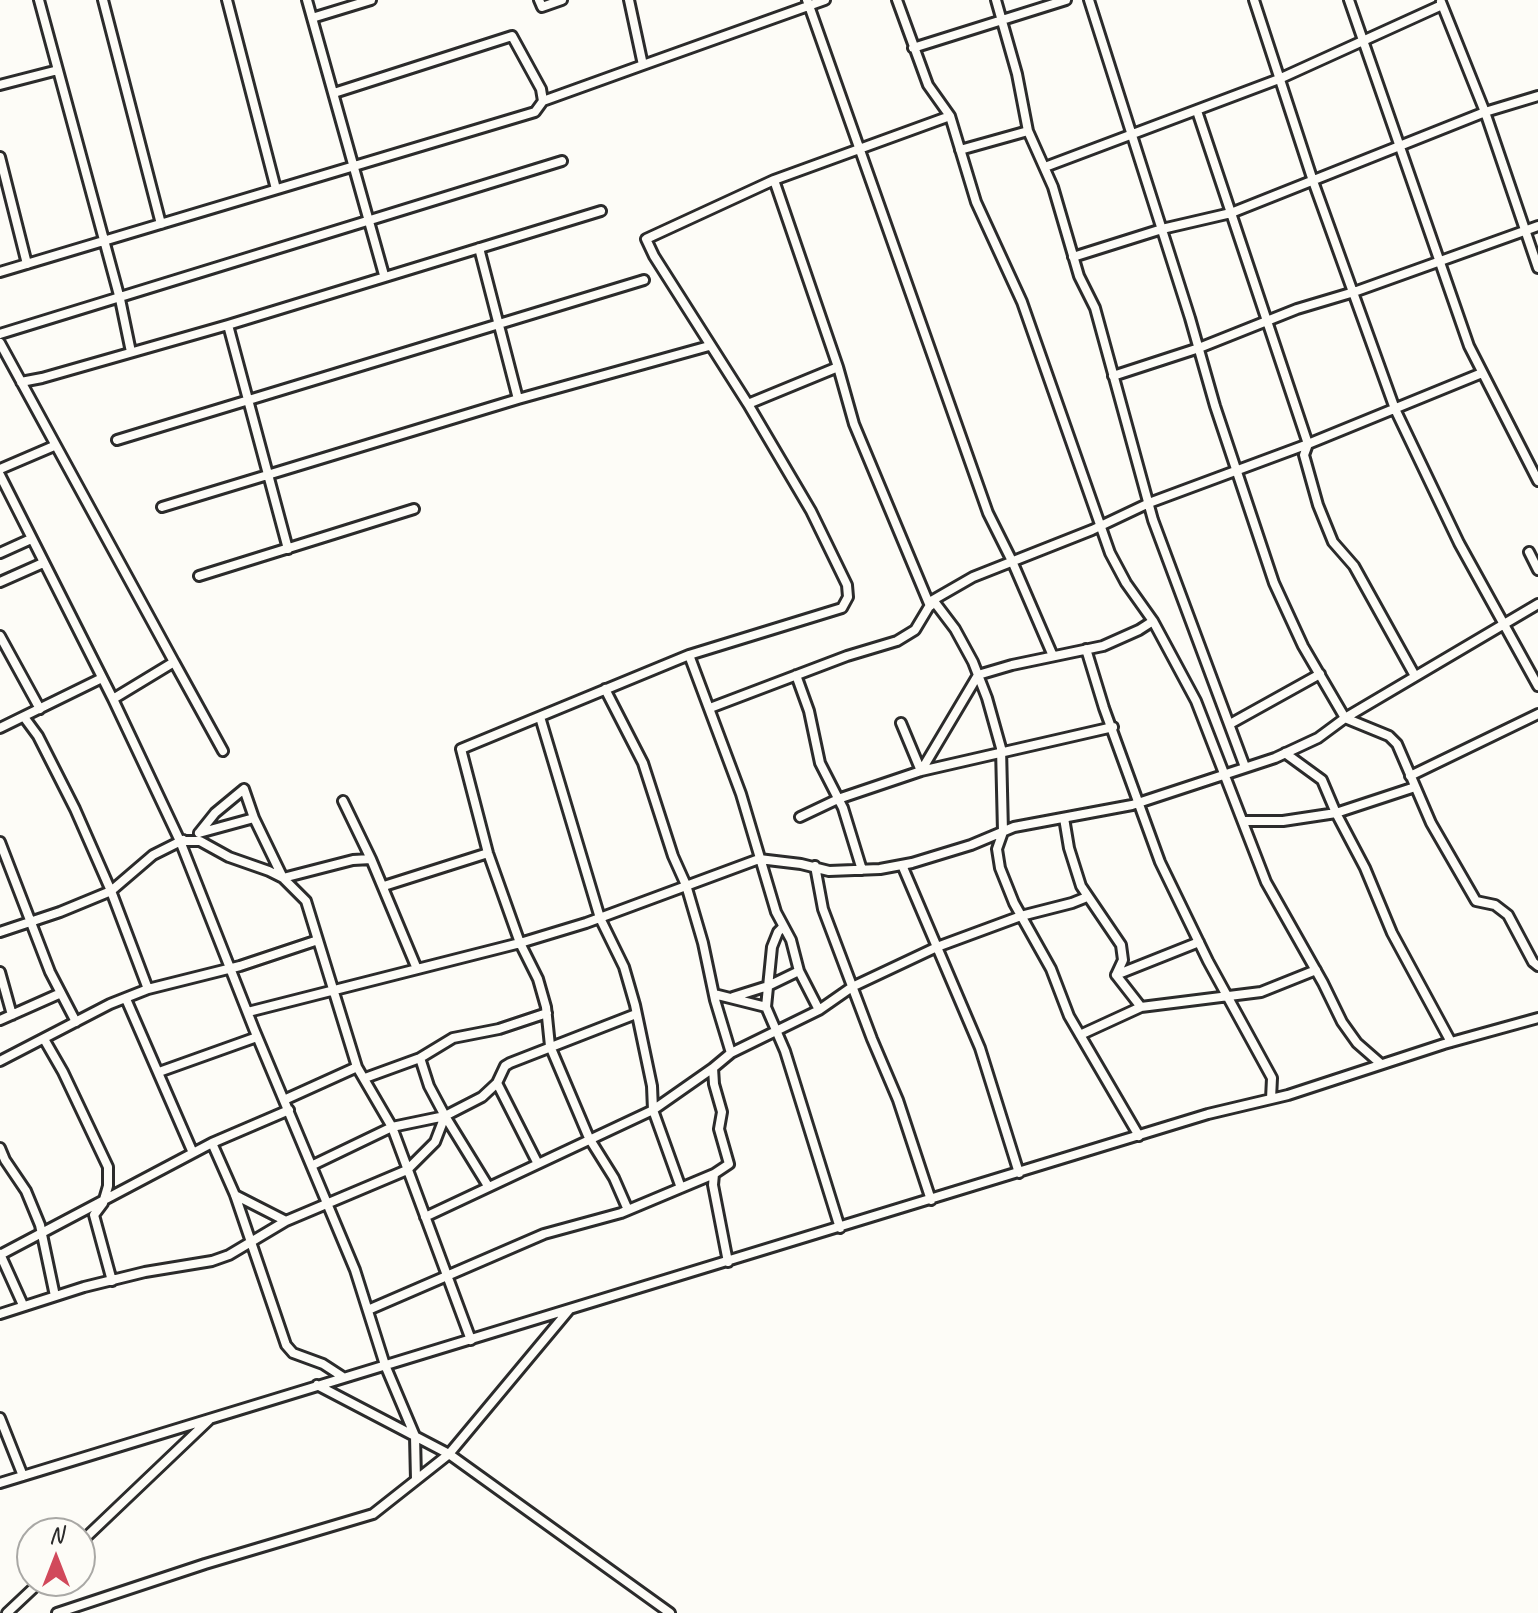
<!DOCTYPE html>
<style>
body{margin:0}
#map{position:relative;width:1538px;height:1613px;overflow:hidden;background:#fdfcf7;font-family:Caveat,sans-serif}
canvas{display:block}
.north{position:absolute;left:16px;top:1517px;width:80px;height:80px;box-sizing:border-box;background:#fdfcf7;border:2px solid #a9a8a5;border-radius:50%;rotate:0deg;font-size:22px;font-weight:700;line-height:32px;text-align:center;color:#2b2b2b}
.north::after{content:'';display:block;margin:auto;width:28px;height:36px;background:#d1495b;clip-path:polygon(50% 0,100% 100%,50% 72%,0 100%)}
</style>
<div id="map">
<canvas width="1538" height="1613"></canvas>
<div class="north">N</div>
</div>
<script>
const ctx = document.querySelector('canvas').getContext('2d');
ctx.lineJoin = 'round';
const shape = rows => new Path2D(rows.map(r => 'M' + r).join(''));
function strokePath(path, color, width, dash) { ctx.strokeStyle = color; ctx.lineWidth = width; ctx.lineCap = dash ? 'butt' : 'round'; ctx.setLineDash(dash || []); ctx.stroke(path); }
const minor = shape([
 [39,0,120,299,131,352],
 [103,0,161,224],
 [227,0,276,189],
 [307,0,384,275],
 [539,0,542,7,562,0],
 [807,0,988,513,1012,561,1053,656],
 [897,0,928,85,950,116,976,202,1022,302,1110,553,1126,583,1153,621,1196,701,1266,882,1323,983,1342,1022,1357,1043,1381,1064],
 [996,0,1017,74,1028,131,1053,187,1079,276,1095,308,1153,520,1245,767],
 [1089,0,1190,318,1215,406,1274,583,1303,646,1345,718,1389,736,1397,744,1431,823,1476,901,1495,905,1508,915,1533,962,1538,966],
 [1254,0,1313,181,1395,409,1459,543,1538,686],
 [1349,0,1469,346,1538,481],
 [1441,2,1485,112,1538,268],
 [312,18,371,0],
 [913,48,1066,0],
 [643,65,825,0],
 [0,85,58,70],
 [543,101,643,65,629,0],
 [1197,111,1308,444,1304,455,1318,505,1333,542,1354,566,1415,676],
 [960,150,1028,131],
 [0,157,27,264],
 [1045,167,1279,79,1442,5],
 [774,180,838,367,854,424,930,606],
 [479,248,518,399],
 [1073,257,1162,229,1231,213,1485,112,1538,96],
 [0,272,535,112,543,101,541,89,512,36,334,93],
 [228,325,288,549],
 [0,334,562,161],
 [0,343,174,662,113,699],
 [1113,376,1199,348,1297,309,1354,292,1538,226],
 [21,382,42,378,228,325,601,211],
 [748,404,838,367],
 [117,440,644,280],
 [0,469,54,446],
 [0,475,113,699,180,841,254,1029,355,1270,385,1365,415,1436,416,1480],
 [162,507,518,399,709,346],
 [1529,552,1538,570],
 [0,553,31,539],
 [199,576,414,509],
 [0,582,43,563],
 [933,600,955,629,973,662,987,698,1001,748,1003,832,997,849,1000,868,1014,903,1051,969,1069,1016,1139,1136],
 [0,636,40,709],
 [1086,649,1104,708,1160,862,1208,961,1272,1078,1271,1099],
 [689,655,741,794,776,912,791,940,799,971,819,1010],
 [174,662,223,751],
 [796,675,809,711,820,763,843,808,862,870],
 [710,708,847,656,897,641,915,630,933,600,973,577,1092,530,1149,503,1308,444,1482,373],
 [24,717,38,736,75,809,111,891,148,989],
 [901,723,921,771],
 [1230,724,1320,674],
 [0,728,102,678],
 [1285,753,1322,780,1336,813,1365,868,1392,933,1451,1042],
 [921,771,978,675,1012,665,1103,646,1139,630,1153,621],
 [1410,776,1538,714],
 [343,801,371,859],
 [800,817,838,799,921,771,1113,727],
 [1064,818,1069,848,1081,886,1121,945,1123,960,1116,975],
 [1243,821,1283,821,1336,813,1415,787],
 [199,833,215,813,244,789,254,818,283,878,353,860,371,859,417,969],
 [199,833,254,818],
 [180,841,200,841,229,857,269,871,283,878,306,901,357,1067,392,1127,471,1340],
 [0,842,50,972,76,1022],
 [902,865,980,1048,1019,1173],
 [815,866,823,909,872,1039,898,1100,931,1200],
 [384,886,488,853],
 [0,932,60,912,111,891,153,855,183,840],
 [0,972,12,1015],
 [714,994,766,1007,785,1051,840,1228],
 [733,997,768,986,799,971],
 [126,999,193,1153],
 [766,1007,772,947,778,932,782,928],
 [1141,1007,1116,975,1199,942],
 [248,1012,520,943,586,923,759,859,801,864,829,871,880,869,912,863,971,845,1014,827,1132,805,1275,758,1318,738,1345,718,1538,604],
 [0,1020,61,993],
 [1080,1035,1141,1007,1261,992,1316,970],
 [44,1039,63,1072,108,1167,108,1186,103,1203,94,1215,112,1281],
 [731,1053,819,1010,852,987,937,947,1021,916,1072,903,1087,897],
 [0,1061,110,1004,148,989,240,966,318,940],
 [159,1072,257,1037],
 [365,1078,420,1058,453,1038,499,1029,547,1013],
 [497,1083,537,1162],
 [284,1100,357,1067],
 [445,1116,488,1186],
 [212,1143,235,1195,286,1345,293,1353,323,1364,343,1377],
 [0,1148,5,1160,26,1191,40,1225,55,1296],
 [313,1165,392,1127,445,1116,429,1086,420,1058],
 [714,1174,713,1185,728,1262],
 [681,1188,653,1110,713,1068],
 [235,1195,286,1221],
 [628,1210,614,1178,589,1138,550,1046,546,1007,538,979,520,943,488,853,461,749,689,655,842,608,848,597,847,585,811,511,748,404,654,256,646,239,774,180,950,116],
 [425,1217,653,1110,652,1086,635,1005,624,967,600,918,540,717],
 [0,1254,23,1305],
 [0,1255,212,1143,289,1110],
 [368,1310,544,1234,621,1213,714,1174,729,1164,719,1129,722,1112,714,1084,713,1068,731,1053,715,1000,703,943,686,885,673,856,643,763,605,689],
 [0,1314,84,1287,145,1272,212,1261,229,1255,286,1221,407,1170,435,1142,445,1116,482,1097,497,1083,505,1066,510,1063,636,1014],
 [317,1385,449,1454,670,1613],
 [0,1418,23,1476],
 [0,1483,1208,1114,1288,1095,1444,1044,1538,1018],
 [80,1543,209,1420],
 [7,1613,41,1581],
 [57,1613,205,1564,373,1514,449,1454,569,1310]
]);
strokePath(minor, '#2b2b2b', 14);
strokePath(minor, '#fdfcf7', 8);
</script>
